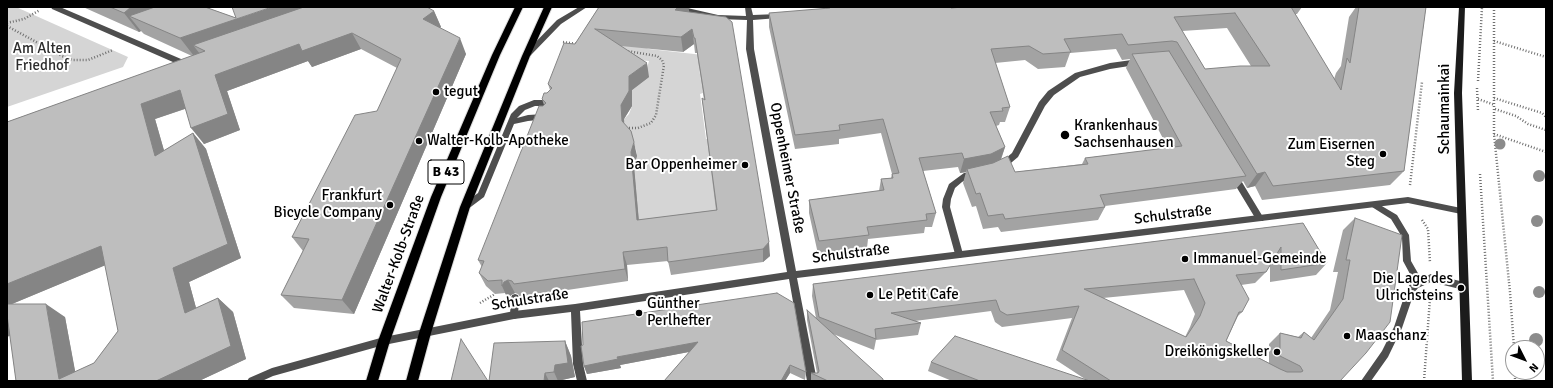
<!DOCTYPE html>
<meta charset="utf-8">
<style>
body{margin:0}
#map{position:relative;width:1553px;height:388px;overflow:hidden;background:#fff;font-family:Signika,sans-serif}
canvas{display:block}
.frame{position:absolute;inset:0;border:8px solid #000;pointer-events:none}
.north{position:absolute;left:1505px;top:340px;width:40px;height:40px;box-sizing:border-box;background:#fff;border:1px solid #999;border-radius:50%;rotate:132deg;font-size:11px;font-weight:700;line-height:16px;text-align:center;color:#000}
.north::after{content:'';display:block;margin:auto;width:14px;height:18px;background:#000;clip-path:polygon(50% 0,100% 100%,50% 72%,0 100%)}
</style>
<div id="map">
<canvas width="1553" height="388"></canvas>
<div class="frame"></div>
<div class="north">N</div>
</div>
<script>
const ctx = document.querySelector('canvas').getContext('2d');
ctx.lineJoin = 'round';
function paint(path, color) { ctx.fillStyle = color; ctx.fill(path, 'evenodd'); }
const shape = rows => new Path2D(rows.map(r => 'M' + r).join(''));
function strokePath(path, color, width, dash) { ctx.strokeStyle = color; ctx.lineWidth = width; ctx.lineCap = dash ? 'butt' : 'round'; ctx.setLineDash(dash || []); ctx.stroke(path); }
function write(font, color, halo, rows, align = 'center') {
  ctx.font = font + ' Signika,sans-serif'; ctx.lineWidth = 4; ctx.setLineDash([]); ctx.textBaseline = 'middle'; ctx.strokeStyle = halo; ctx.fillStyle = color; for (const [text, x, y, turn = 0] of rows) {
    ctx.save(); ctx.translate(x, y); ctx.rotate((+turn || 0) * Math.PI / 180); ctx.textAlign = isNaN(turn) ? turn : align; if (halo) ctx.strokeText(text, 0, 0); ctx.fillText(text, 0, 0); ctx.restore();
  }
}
const green = shape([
 [7,7,16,7,128,57,123,67,7,107],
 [628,40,649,49,703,55,699,68,703,93,700,94,706,139,709,138,709,153,714,191,725,205,643,263,634,166,637,156,636,149,623,120,629,114,632,106,632,99,629,92,645,75,649,61,609,57]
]);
const path = shape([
 [1494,7,1494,134,1510,292,1514,348],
 [7,23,24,19,40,10],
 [7,26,62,56,73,60,88,60,113,50],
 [1494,41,1546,57],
 [563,42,578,44],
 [1478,81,1482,7],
 [1477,88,1478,111],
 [1494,98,1542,113,1546,117],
 [1478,99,1495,105],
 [1495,109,1516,116,1528,124,1546,130],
 [626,128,638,128,651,123,656,115,664,65,662,60,657,56,627,51],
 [1494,134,1546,152],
 [1480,174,1493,381],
 [1410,185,1422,82],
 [1422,220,1428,229,1430,263],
 [480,303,495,294],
 [1515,372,1515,381],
 [1424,381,1430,298]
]);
const service = shape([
 [1139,59,1142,60,1143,62,1142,64,1110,69,1080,77,1054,95,1045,106,1018,157,1005,168,999,168,998,166,999,164,1012,153,1039,102,1048,91,1075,73,1110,63,1139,59],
 [534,100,551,100,555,103,551,106,535,106,525,110,517,118,528,115,544,114,548,117,547,119,528,121,514,124,484,197,468,209,462,209,461,207,462,205,478,193,511,114,519,106,534,100],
 [975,171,978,172,979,174,978,176,969,178,962,182,955,188,951,199,950,207,963,254,962,257,959,258,956,257,955,254,942,207,943,199,949,184,964,173,975,171],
 [1234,173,1237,174,1263,217,1264,219,1263,221,1257,221,1231,178,1230,176,1231,174,1234,173],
 [1375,202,1397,215,1409,235,1411,261,1423,282,1422,285,1419,286,1416,285,1403,261,1402,237,1391,219,1372,207,1371,205,1372,203,1375,202],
 [515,294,518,295,519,298,518,315,517,318,514,319,511,318,510,315,511,298,512,295,515,294]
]);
const minor = shape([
 [51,7,60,7,188,62,189,64,185,67,182,66,52,9,51,7],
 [579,7,587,7,561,24,530,56,526,56,524,54,526,52,557,20,579,7],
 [669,7,683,7,718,15,746,16,745,7,751,7,753,15,778,14,781,16,778,18,753,20,754,49,796,271,1408,197,1461,208,1464,209,1465,211,1464,213,1461,214,1408,203,797,278,817,381,807,381,789,279,580,311,583,364,587,381,577,381,573,364,571,312,514,319,384,345,273,376,262,381,247,381,249,378,272,368,384,337,514,311,575,304,787,272,746,49,747,20,718,19,672,9,669,7],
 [1431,274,1464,282,1467,283,1468,286,1467,289,1464,290,1431,282,1418,288,1414,293,1402,328,1388,357,1371,381,1361,381,1382,351,1394,327,1407,288,1412,282,1431,274]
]);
const secondary = shape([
 [1459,7,1465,7,1462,93,1472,381,1462,381,1454,93,1459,7]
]);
const primary = shape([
 [515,7,523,7,500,55,441,197,390,341,378,381,366,381,378,341,431,197,492,55,515,7],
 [544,7,552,7,530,56,470,207,431,333,418,381,406,381,419,333,460,207,522,56,544,7]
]);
const trees = [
 [1500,144,5.5],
 [1539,176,6],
 [1537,221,6],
 [1539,292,6],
 [1536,340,7]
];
const wall = shape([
 [83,7,205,7,236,18,434,11,441,27,440,28,466,54,354,314,294,308,281,295,303,251,292,237,377,111,397,68,361,49,312,67,308,61,227,91,240,130,204,144,185,109,155,119,164,151,193,133,206,149,241,258,189,282,196,308,218,298,233,312,246,359,199,381,16,381,10,335,7,337,7,122,192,56,144,34,141,31,139,32],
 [105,265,118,331,94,363,75,372,65,317,12,304],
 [599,7,688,7,689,12,770,256,763,262,671,275,668,261,627,265,628,281,520,297,518,294,515,293,511,295,508,299,505,293,495,294,486,286,479,273,482,267,478,260,544,105,542,99,550,90,548,84,575,44],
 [694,44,695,53,697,53,704,100,702,98,716,210,639,220,634,166,637,156,624,124,624,119,632,106,632,90,649,77,621,46,683,52],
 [826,7,951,7,951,8,963,7,1302,7,1297,14,1295,14,1334,79,1336,73,1341,66,1349,17,1356,7,1426,7,1404,171,1390,185,1262,200,1255,186,1247,188,1243,181,1236,189,1105,206,1105,207,1098,220,1001,232,998,227,983,229,976,206,972,207,963,183,966,172,960,173,958,167,923,171,936,213,932,227,925,227,924,233,868,239,867,248,818,254,809,213,809,200,879,191,881,179,891,178,892,174,881,133,839,139,839,144,795,149,769,27,769,13,826,9],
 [1227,28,1251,66,1205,69,1182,31],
 [1116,49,1122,60,1130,59,1126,68,1168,148,1085,158,1082,164,1015,172,1001,160,1005,147,996,126,999,125,1000,122,1005,122,1010,107,995,63,1025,60,1038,69,1065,67,1070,53],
 [1355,218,1340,381,952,381,928,371,931,362,1085,379,1056,360,1072,318,1002,327,995,322,991,311,915,321,921,323,918,335,876,340,874,350,833,334,883,381,811,381,811,373,817,373,807,320,807,310,816,318,812,296,813,284,1303,223,1327,263,1316,275,1270,282,1270,265,1266,272,1255,283,1241,285,1242,312,1238,316,1226,341,1269,363,1269,344,1280,333,1298,337,1304,332,1311,338,1330,310,1338,272,1333,272,1343,230],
 [1184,290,1195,314,1190,327,1185,337,1103,298],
 [777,293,806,372,805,380,790,373,785,381,664,381,689,352,620,365,621,368,587,374,584,366,583,345],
 [565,341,571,356,575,377,562,380,562,381,489,381]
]);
const shadedWall = shape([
 [131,7,171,7,129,16,141,31,139,32,124,13],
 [272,7,325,7,205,51,193,45,200,54,194,56,180,38],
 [678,7,688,7,689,14,675,10],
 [434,11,441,27,430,35,423,19],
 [692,29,694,44,683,52,681,37],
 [352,33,361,49,312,67,308,61,227,91,240,130,204,144,191,128,215,75,299,44],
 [460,38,466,54,354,314,342,300],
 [647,63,649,77,632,90,632,106,624,119,625,135,622,121,621,105,629,76],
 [180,90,193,106,155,119,170,171,155,156,141,104],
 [193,133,206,149,241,258,189,282,201,326,185,313,173,268],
 [634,142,637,156,634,166,640,234,637,220,631,152],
 [1005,147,1000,161,968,172,967,169,966,172,960,173,964,159],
 [1265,172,1255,186,1247,188,1257,174],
 [769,242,770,256,763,262,763,249],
 [101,246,118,260,7,306,7,284],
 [623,252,627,265,628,281,625,269],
 [508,280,515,293,511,295,508,299,502,286,504,282],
 [218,298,233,312,246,359,199,381,156,381],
 [46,304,65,317,77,381,59,379],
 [7,315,27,328,7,337],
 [565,341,571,356,575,377,562,380,562,381,558,381,554,372,555,365],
 [698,342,699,350,620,365,621,368,587,374,584,366,617,357],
 [790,365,790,373,785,381,781,381],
 [545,373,549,381,544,381]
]);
const building = shape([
 [110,7,131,7,124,13,110,7],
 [155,7,205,7,236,18,232,7,272,7,180,38,129,16,155,7],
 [304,7,427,7,434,11,423,19,460,38,342,300,281,295,309,239,292,237,355,115,377,111,401,59,352,33,302,51,299,44,215,75,228,114,191,128,180,90,141,104,155,156,193,133,228,244,173,268,185,313,218,298,231,346,156,381,16,381,7,315,7,304,46,304,59,379,94,363,118,331,101,246,7,284,7,122,205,51,193,45,304,7],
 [599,7,678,7,675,10,726,17,732,22,769,242,763,249,668,262,667,247,623,252,625,269,514,284,512,281,508,280,504,282,502,286,502,280,488,281,479,273,484,261,478,260,539,106,543,106,546,103,542,99,544,93,547,93,552,88,548,84,564,43,575,44,599,7],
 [595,29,681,37,692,29,694,38,695,38,705,100,702,98,717,210,637,220,631,152,634,142,631,131,622,121,621,105,629,91,629,76,647,63,595,29],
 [830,7,951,7,951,8,963,7,1291,7,1341,90,1347,58,1350,63,1359,7,1426,7,1404,171,1273,186,1265,172,1257,174,1177,42,1172,41,1128,45,1122,34,1064,39,1071,52,1043,54,1029,46,991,49,1010,107,1002,108,1003,111,990,112,1005,147,991,154,964,159,962,153,919,158,936,213,926,214,927,220,867,227,869,235,819,241,809,200,884,190,881,179,893,178,892,174,899,173,883,119,839,125,840,130,795,135,769,13,830,8,830,7],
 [1235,13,1270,66,1240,66,1205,69,1174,17,1235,13],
 [1169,51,1246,176,1100,195,1105,207,1005,219,1003,214,988,216,980,193,976,194,967,169,993,163,1008,156,1015,172,1088,164,1085,158,1182,146,1132,54,1169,51],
 [1355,218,1402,235,1390,322,1366,353,1340,381,1111,381,1062,350,1079,306,1007,315,1000,311,996,300,891,313,921,323,875,329,876,339,819,317,813,284,1303,223,1327,263,1281,270,1281,247,1266,272,1236,275,1249,299,1242,312,1239,312,1226,341,1280,369,1287,372,1301,372,1303,371,1300,366,1280,356,1280,333,1301,338,1304,332,1314,340,1343,299,1350,260,1346,260,1355,218],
 [1194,279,1205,303,1200,316,1186,337,1084,289,1194,279],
 [777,293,794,303,806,372,790,365,781,381,664,381,698,342,617,357,618,359,584,366,581,346,583,345,582,322,777,293],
 [807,310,883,379,883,381,828,381,811,373,818,373,819,371,807,310],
 [955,336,1090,381,980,381,931,362,955,336],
 [461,339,488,381,451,381,461,339],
 [565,341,568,363,555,365,554,372,545,373,544,381,489,381,494,343,565,341]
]);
const markers = [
 [436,92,4,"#000"],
 [1065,135,5,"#000"],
 [419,141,4,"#000"],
 [1383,154,4,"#000"],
 [745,165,4,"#000"],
 [390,205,4,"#000"],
 [1185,259,4,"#000"],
 [1461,288,4,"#000"],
 [870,295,4,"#000"],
 [639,313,4,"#000"],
 [1347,336,4,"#000"],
 [1277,352,4,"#000"]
];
const shields = [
 [446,172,36]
];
const shieldNames = [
 ["B 43",446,172]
];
const parkNames = [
 ["Am Alten",42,49],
 ["Friedhof",42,66]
];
const poiNames = [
 ["tegut",444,92],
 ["Krankenhaus",1074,126],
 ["Sachsenhausen",1074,143],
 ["Walter-Kolb-Apotheke",427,141],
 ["Zum Eisernen",1375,145,"right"],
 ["Steg",1375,162,"right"],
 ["Bar Oppenheimer",737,165,"right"],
 ["Frankfurt",382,196,"right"],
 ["Bicycle Company",382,213,"right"],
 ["Immanuel-Gemeinde",1193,259],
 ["Die Lage des",1453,279,"right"],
 ["Ulrichsteins",1453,296,"right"],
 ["Le Petit Cafe",878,295],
 ["Günther",647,304],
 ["Perlhefter",647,321],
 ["Maaschanz",1355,336],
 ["Dreikönigskeller",1269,352,"right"]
];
const streetNames = [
 ["Schaumainkai",1445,109,-90],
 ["Oppenheimer Straße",787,168,79],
 ["Schulstraße",1173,215,-7],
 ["Walter-Kolb-Straße",399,254,-70],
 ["Schulstraße",851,254,-7],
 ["Schulstraße",530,300,-9]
];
paint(green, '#d5d5d5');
strokePath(primary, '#dbdbdb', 2);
strokePath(path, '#707070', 2.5, [1, 2]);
paint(service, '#4e4e4e');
paint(minor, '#4e4e4e');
paint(secondary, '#1b1b1b');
paint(primary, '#000');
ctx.fillStyle = '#8b8b8b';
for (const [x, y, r] of trees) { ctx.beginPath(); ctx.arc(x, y, r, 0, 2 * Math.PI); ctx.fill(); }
paint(wall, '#a3a3a3');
paint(shadedWall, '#858585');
paint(building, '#bebebe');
strokePath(building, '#858585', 1);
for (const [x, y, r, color] of markers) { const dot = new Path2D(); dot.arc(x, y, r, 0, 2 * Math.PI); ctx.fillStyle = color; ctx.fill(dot); strokePath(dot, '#fff', 1.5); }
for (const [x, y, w] of shields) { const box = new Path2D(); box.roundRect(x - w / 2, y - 12, w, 24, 3); ctx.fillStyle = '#fff'; ctx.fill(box); strokePath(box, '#000', 1); }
write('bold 14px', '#000', null, shieldNames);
write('15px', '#2c2c2c', '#fff', parkNames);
write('15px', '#000', '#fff', poiNames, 'left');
write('15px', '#000', '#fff', streetNames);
</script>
